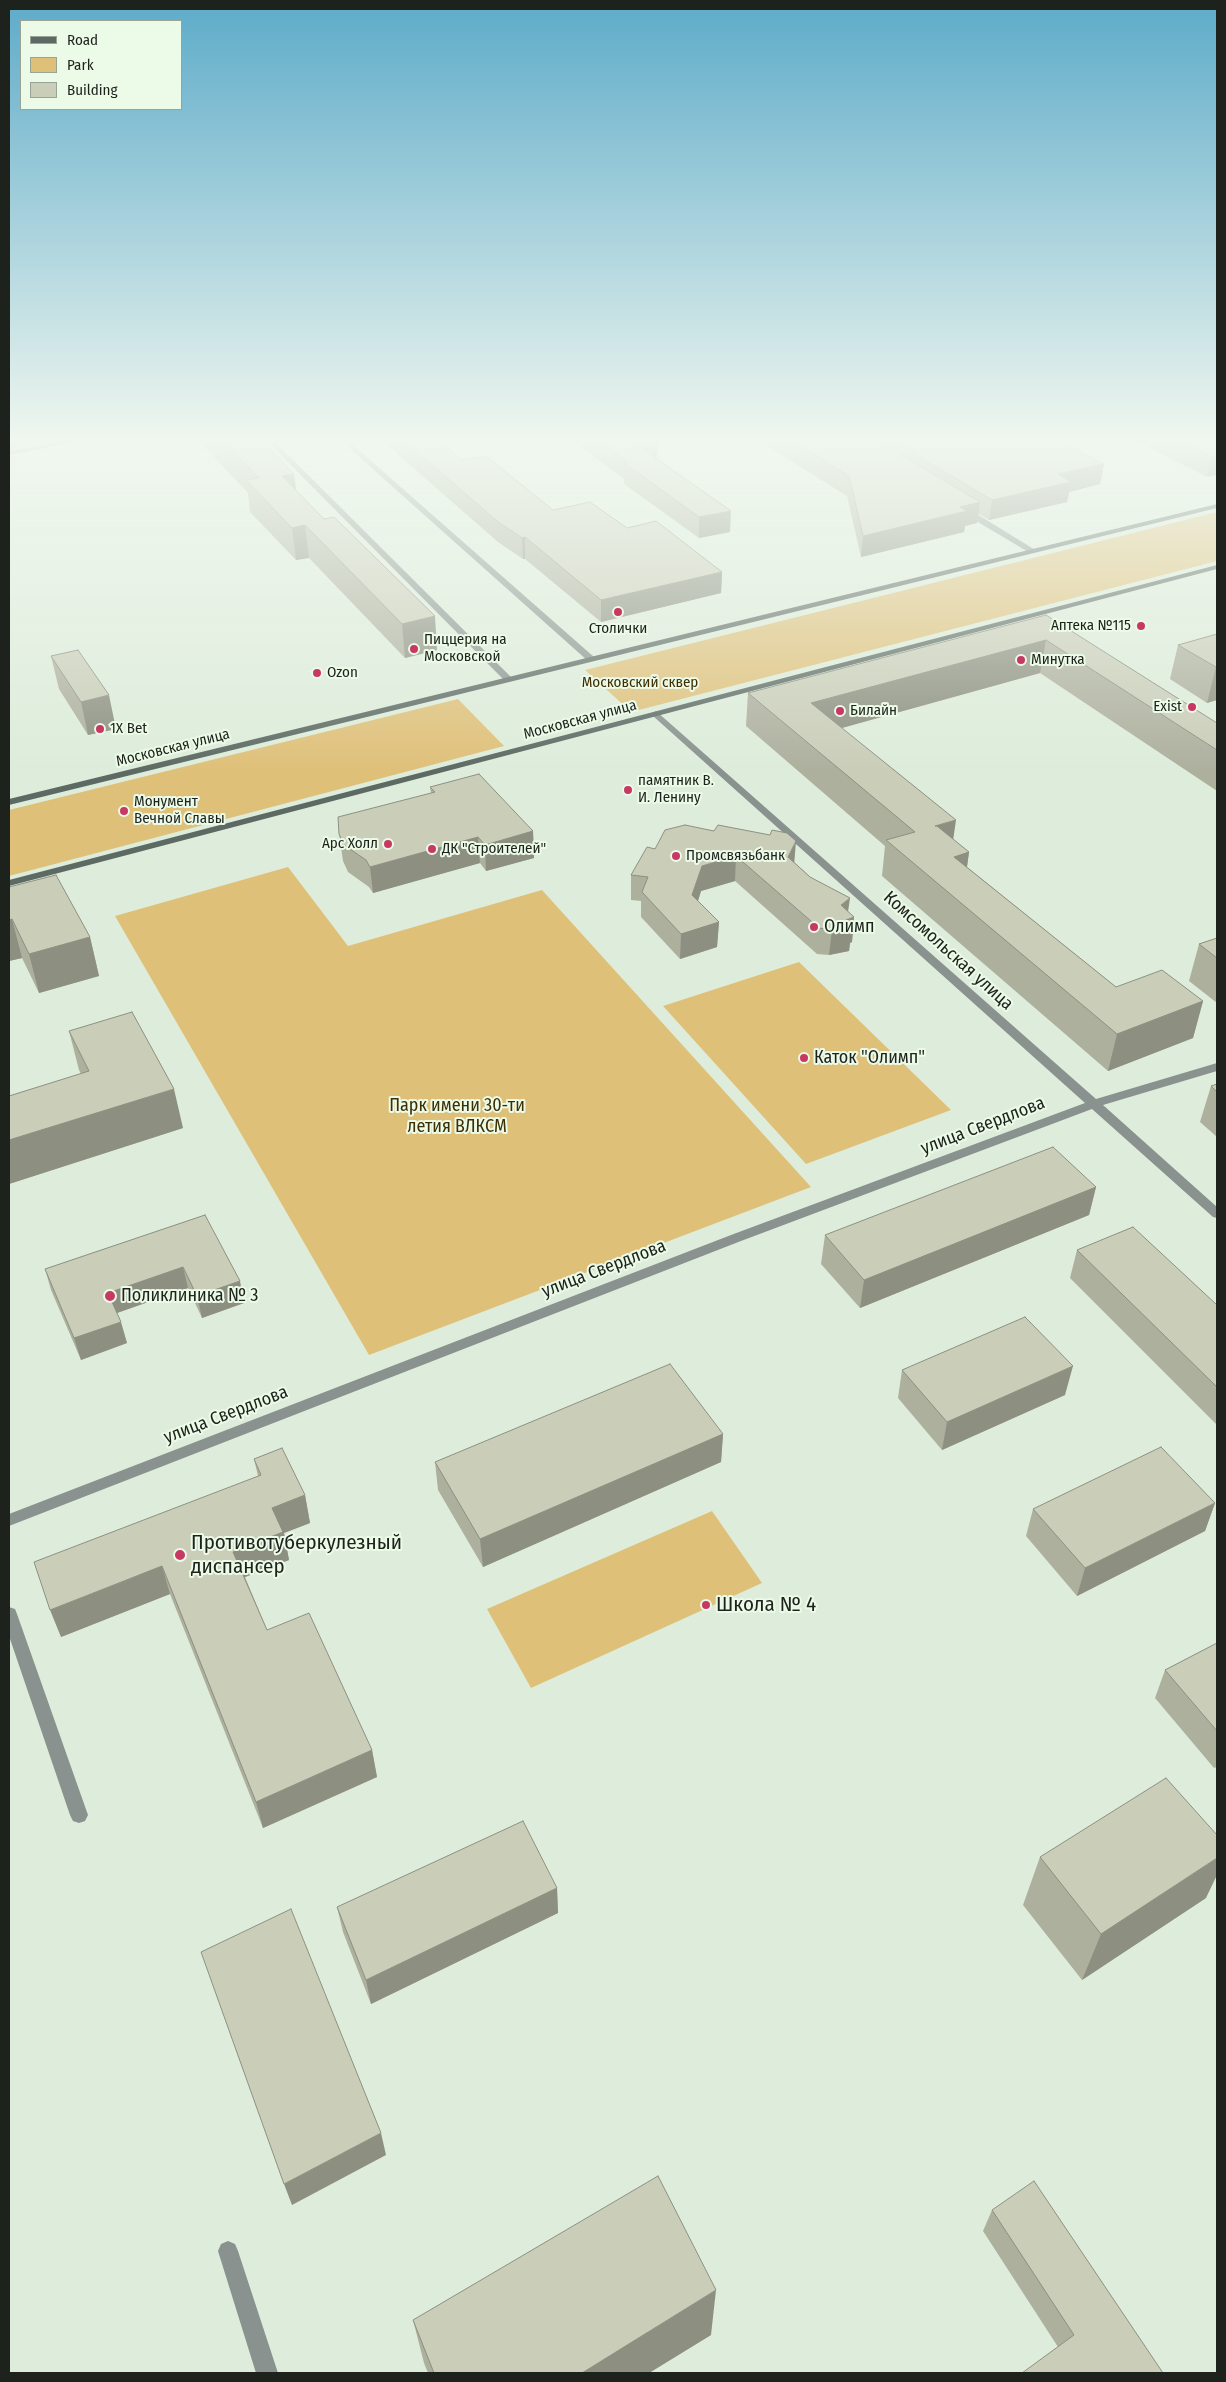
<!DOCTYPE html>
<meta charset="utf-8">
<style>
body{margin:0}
#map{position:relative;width:1226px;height:2382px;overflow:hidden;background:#deeddb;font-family:"Fira Sans Condensed",sans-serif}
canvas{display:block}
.frame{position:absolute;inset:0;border:10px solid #1d221c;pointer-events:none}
.legend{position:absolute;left:20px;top:20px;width:162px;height:90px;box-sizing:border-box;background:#ecfae8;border:1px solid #99a496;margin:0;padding:6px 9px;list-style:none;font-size:15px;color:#1d221c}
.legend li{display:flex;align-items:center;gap:10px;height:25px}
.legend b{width:25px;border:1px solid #99a496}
</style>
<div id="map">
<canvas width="1226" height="2382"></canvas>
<div class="frame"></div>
<ul class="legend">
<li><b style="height:6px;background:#5d6a64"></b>Road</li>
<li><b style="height:14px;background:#dfc079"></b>Park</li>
<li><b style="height:14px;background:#cacdb8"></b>Building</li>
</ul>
</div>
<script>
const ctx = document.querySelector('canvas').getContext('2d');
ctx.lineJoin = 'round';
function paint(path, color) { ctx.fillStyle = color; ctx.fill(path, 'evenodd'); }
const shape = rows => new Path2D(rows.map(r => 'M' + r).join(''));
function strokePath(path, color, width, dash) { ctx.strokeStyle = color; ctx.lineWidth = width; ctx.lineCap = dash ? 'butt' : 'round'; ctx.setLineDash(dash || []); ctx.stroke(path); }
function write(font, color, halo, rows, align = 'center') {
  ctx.font = font + ' "Fira Sans Condensed",sans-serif'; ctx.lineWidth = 4; ctx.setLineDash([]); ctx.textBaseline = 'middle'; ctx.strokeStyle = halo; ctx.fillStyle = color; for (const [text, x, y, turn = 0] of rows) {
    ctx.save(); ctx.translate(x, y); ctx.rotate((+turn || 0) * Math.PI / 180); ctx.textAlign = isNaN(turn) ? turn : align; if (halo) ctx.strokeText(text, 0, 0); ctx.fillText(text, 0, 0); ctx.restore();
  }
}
const green = shape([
 [1217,512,1217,561,631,712,585,670],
 [458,699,504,746,9,876,9,810],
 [288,867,348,946,542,890,811,1187,369,1355,115,916],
 [799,962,951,1110,806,1164,663,1006],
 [712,1511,762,1583,531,1688,487,1609]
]);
const minor = shape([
 [81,438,97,438,9,455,9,451,81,438],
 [264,438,271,438,511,677,511,681,505,681,264,438],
 [338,438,345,438,594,657,594,661,588,661,338,438],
 [961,508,967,508,1037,551,1030,553,961,512,961,508],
 [656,711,1096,1099,1217,1063,1217,1071,1103,1105,1217,1207,1217,1218,1213,1217,1092,1109,741,1241,9,1526,9,1514,731,1235,1085,1103,653,716,652,714,656,711],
 [9,1607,15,1609,17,1614,88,1815,85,1821,79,1823,73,1821,70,1815,9,1636,9,1607],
 [228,2241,235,2244,238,2251,278,2373,256,2373,218,2251,221,2244,228,2241]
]);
const secondary = shape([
 [1217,504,1217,508,9,805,9,799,1217,504],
 [1217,565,1217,569,9,886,9,880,1217,565]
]);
const wall = shape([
 [196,438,259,438,294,474,296,490,437,650,405,658,309,558,296,560,250,512,248,493],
 [379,438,458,438,440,442,462,460,553,510,627,528,722,572,721,593,601,622,525,559,523,559,498,542],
 [568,438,658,438,657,457,656,458,730,532,699,538,624,484,624,479],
 [754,438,1055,438,1104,464,1100,484,1069,492,1067,502,989,520,979,514,977,523,965,526,964,532,861,557,847,496],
 [1130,438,1217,438,1207,477],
 [1046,615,1217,723,1217,791,1040,673,842,728,953,839,969,852,967,867,1116,987,1203,1001,1193,1038,1108,1071,882,876,885,846,746,726,748,693],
 [1217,634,1217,700,1207,703,1170,679,1178,645],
 [51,656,116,729,88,735,59,689],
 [430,787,533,831,534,858,486,871,480,863,373,893,369,887,348,872,343,861,339,834,431,793],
 [655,849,794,862,854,917,852,942,850,943,849,951,829,955,817,954,735,881,701,891,698,901,719,922,717,947,680,959,641,917,641,901,631,900,631,875],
 [9,887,90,937,99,976,39,993,22,958,9,961],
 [1217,938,1217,1003,1189,981,1199,944],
 [69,1031,183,1128,9,1184,9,1096,81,1074,79,1070],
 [1217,1084,1217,1137,1200,1122,1211,1086],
 [1096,1187,1089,1215,860,1308,821,1264,825,1235],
 [205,1215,244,1303,202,1318,188,1288,117,1313,127,1343,81,1360,51,1290,45,1269],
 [1077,1250,1217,1305,1217,1425,1070,1278],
 [902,1370,1065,1395,942,1450,898,1398],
 [723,1434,721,1462,483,1567,438,1490,435,1462],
 [254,1459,305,1495,310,1523,284,1533,289,1560,245,1577,267,1630,372,1750,377,1777,263,1828,170,1594,61,1637,258,1476],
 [1215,1503,1205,1531,1077,1596,1026,1536,1033,1509],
 [1217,1643,1217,1767,1214,1768,1155,1698,1165,1670],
 [1040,1857,1206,1898,1082,1980,1023,1905],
 [557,1888,558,1913,371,2004,343,1932,337,1907],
 [992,2210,1163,2373,1058,2347,983,2231],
 [413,2320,711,2335,649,2373,428,2373,424,2363]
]);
const shadedWall = shape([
 [9,438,26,438,14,448,9,450],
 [422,438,458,438,422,445],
 [653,438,658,438,657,457,633,462,633,442],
 [1217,455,1217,475,1207,477,1211,457],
 [1104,464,1100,484,1069,492,1067,502,989,520,992,500,1058,474],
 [294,474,298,505,282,476],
 [980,502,977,523,965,526,964,532,861,557,863,536,960,507],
 [731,511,730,532,699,538,699,517],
 [305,525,309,558,296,560,292,528],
 [525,537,525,559,523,559,522,538],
 [722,572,721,593,601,622,601,600],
 [435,616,437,650,405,658,402,624],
 [1046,640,1040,673,809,737,811,703],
 [1216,667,1217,667,1217,700,1207,703],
 [109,695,116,729,88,735,81,702],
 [956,820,951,855,935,826],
 [533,831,534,858,486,871,485,845],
 [478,837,480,863,373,893,370,867],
 [796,841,794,866,788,857],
 [969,852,964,888,954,857],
 [736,856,735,881,701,891,692,920,692,895,702,866],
 [850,898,847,919,854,917,852,942,850,943,849,951,829,955,832,930,841,905],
 [12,919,22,958,9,961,9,920],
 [719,922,717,947,680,959,681,934],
 [90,937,99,976,39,993,29,954],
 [1203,1001,1193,1038,1108,1071,1117,1034],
 [174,1089,183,1128,9,1184,9,1140],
 [1096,1187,1089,1215,860,1308,864,1280],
 [183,1267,188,1288,114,1314,108,1293],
 [240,1281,244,1303,202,1318,197,1296],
 [121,1322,127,1343,81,1360,74,1338],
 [1073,1366,1065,1395,942,1450,947,1422],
 [723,1434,721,1462,483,1567,480,1539],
 [305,1495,310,1523,284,1533,289,1560,240,1579,233,1552,272,1508],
 [1215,1503,1205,1531,1077,1596,1085,1568],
 [162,1566,170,1594,61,1637,50,1610],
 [372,1750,377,1777,263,1828,256,1802],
 [1217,1858,1217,1875,1206,1898,1082,1980,1101,1934],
 [557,1888,558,1913,371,2004,366,1980],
 [381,2133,386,2155,292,2205,284,2184],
 [716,2290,711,2335,649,2373,582,2373]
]);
const building = shape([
 [221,438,259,438,294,474,282,476,324,519,334,517,435,616,402,624,305,525,292,528,246,480,259,478,221,438],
 [401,438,436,438,462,460,486,456,553,510,590,502,627,528,656,521,722,572,601,600,525,537,522,538,497,521,401,438],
 [595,438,653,438,633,442,731,511,699,517,624,463,628,462,595,438],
 [788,438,872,438,980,502,960,507,967,511,863,536,849,476,788,438],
 [888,438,1055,438,1104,464,1058,474,1071,482,992,500,888,438],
 [1174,438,1217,438,1217,455,1211,457,1174,438],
 [1046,615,1217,723,1217,750,1046,640,811,703,956,820,935,826,937,826,969,852,954,857,1116,987,1162,970,1203,1001,1117,1034,886,840,915,832,748,693,1046,615],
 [1217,634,1217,667,1216,667,1178,645,1217,634],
 [78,650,109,695,81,702,51,656,78,650],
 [479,774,533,831,485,845,478,837,370,867,366,860,344,845,339,834,338,817,435,792,430,787,479,774],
 [685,825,714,831,718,825,770,835,772,830,787,833,796,841,788,857,810,877,850,898,841,905,854,917,846,920,852,926,832,930,819,928,736,856,702,866,692,895,719,922,681,934,642,892,648,877,631,875,647,847,655,849,665,830,685,825],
 [56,875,90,937,29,954,12,919,9,920,9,887,56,875],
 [1217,938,1217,958,1199,944,1217,938],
 [132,1012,174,1089,9,1140,9,1096,89,1071,69,1031,132,1012],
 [1217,1084,1217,1092,1211,1086,1217,1084],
 [1053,1147,1096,1187,864,1280,825,1235,1053,1147],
 [205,1215,240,1281,197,1296,183,1267,108,1293,121,1322,74,1338,45,1269,205,1215],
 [1133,1227,1217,1305,1217,1387,1077,1250,1133,1227],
 [1025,1317,1073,1366,947,1422,902,1370,1025,1317],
 [670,1364,723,1434,480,1539,435,1462,670,1364],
 [1161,1447,1215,1503,1085,1568,1033,1509,1161,1447],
 [282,1448,305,1495,272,1508,283,1532,233,1552,267,1630,309,1613,372,1750,256,1802,162,1566,50,1610,34,1562,261,1475,254,1459,282,1448],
 [1217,1643,1217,1731,1165,1670,1217,1643],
 [1166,1778,1217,1835,1217,1858,1101,1934,1040,1857,1166,1778],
 [523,1821,557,1888,366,1980,337,1907,523,1821],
 [291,1909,381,2133,284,2184,201,1952,291,1909],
 [658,2176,716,2290,582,2373,434,2373,413,2320,658,2176],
 [1034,2181,1163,2373,1022,2373,1074,2335,992,2210,1034,2181]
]);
const markers = [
 [618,612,5,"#c73862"],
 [1141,626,5,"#c73862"],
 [414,649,5,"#c73862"],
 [1021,660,5,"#c73862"],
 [317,673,5,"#c73862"],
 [1192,707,5,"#c73862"],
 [840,711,5,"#c73862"],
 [100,729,5,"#c73862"],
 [628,790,5,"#c73862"],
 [124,811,5,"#c73862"],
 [388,844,5,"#c73862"],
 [432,849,5,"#c73862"],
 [676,856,5,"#c73862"],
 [814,927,5,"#c73862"],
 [804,1058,5,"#c73862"],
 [110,1296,6,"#c73862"],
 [180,1555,6,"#c73862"],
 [706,1605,5,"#c73862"]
];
const farPoinames = [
 ["Аптека №115",1131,626,"right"],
 ["Столички",618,629,"center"],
 ["Пиццерия на",424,640],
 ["Московской",424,657],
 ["Минутка",1031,660],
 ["Ozon",327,673],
 ["Exist",1182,707,"right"],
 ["Билайн",850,711],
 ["1X Bet",110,729],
 ["памятник В.",638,781],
 ["И. Ленину",638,798],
 ["Монумент",134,802],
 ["Вечной Славы",134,819],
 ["Арс Холл",378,844,"right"],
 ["ДК \"Строителей\"",442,849],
 ["Промсвязьбанк",686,856]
];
const farParknames = [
 ["Московский сквер",640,683]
];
const farStreetnames = [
 ["Московская улица",580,720,-15],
 ["Московская улица",173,748,-14]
];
const poiNames = [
 ["Олимп",824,927],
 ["Каток \"Олимп\"",814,1058],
 ["Поликлиника № 3",121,1296]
];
const streetNames = [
 ["Комсомольская улица",948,951,42],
 ["улица Свердлова",983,1126,-21],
 ["улица Свердлова",604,1269,-21],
 ["улица Свердлова",226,1415,-21]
];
const parkNames = [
 ["Парк имени 30-ти",457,1106],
 ["летия ВЛКСМ",457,1127]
];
const nearPoinames = [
 ["Противотуберкулезный",191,1543],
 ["диспансер",191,1567],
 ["Школа № 4",716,1605]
];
paint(green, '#dfc079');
paint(minor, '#89928e');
paint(secondary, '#5d6a64');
paint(wall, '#aeb09e');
paint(shadedWall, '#8d9081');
paint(building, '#cacdb8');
strokePath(building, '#8d9081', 1);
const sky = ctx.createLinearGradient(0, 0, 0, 772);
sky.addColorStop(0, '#5dabc9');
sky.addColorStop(0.57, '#f0f7ef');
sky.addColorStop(1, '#f0f7ef00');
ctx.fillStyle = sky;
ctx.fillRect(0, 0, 1226, 772);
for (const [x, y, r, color] of markers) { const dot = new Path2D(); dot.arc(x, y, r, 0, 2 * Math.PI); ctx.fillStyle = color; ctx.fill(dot); strokePath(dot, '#ecfae8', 2); }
write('15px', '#1d221c', '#ecfae8', farPoinames, 'left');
write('15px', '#3e2e03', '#ecfae8', farParknames);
write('15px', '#1d221c', '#ecfae8', farStreetnames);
write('18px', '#1d221c', '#ecfae8', poiNames, 'left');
write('18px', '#1d221c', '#ecfae8', streetNames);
write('18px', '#3e2e03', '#ecfae8', parkNames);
write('21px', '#1d221c', '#ecfae8', nearPoinames, 'left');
</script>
